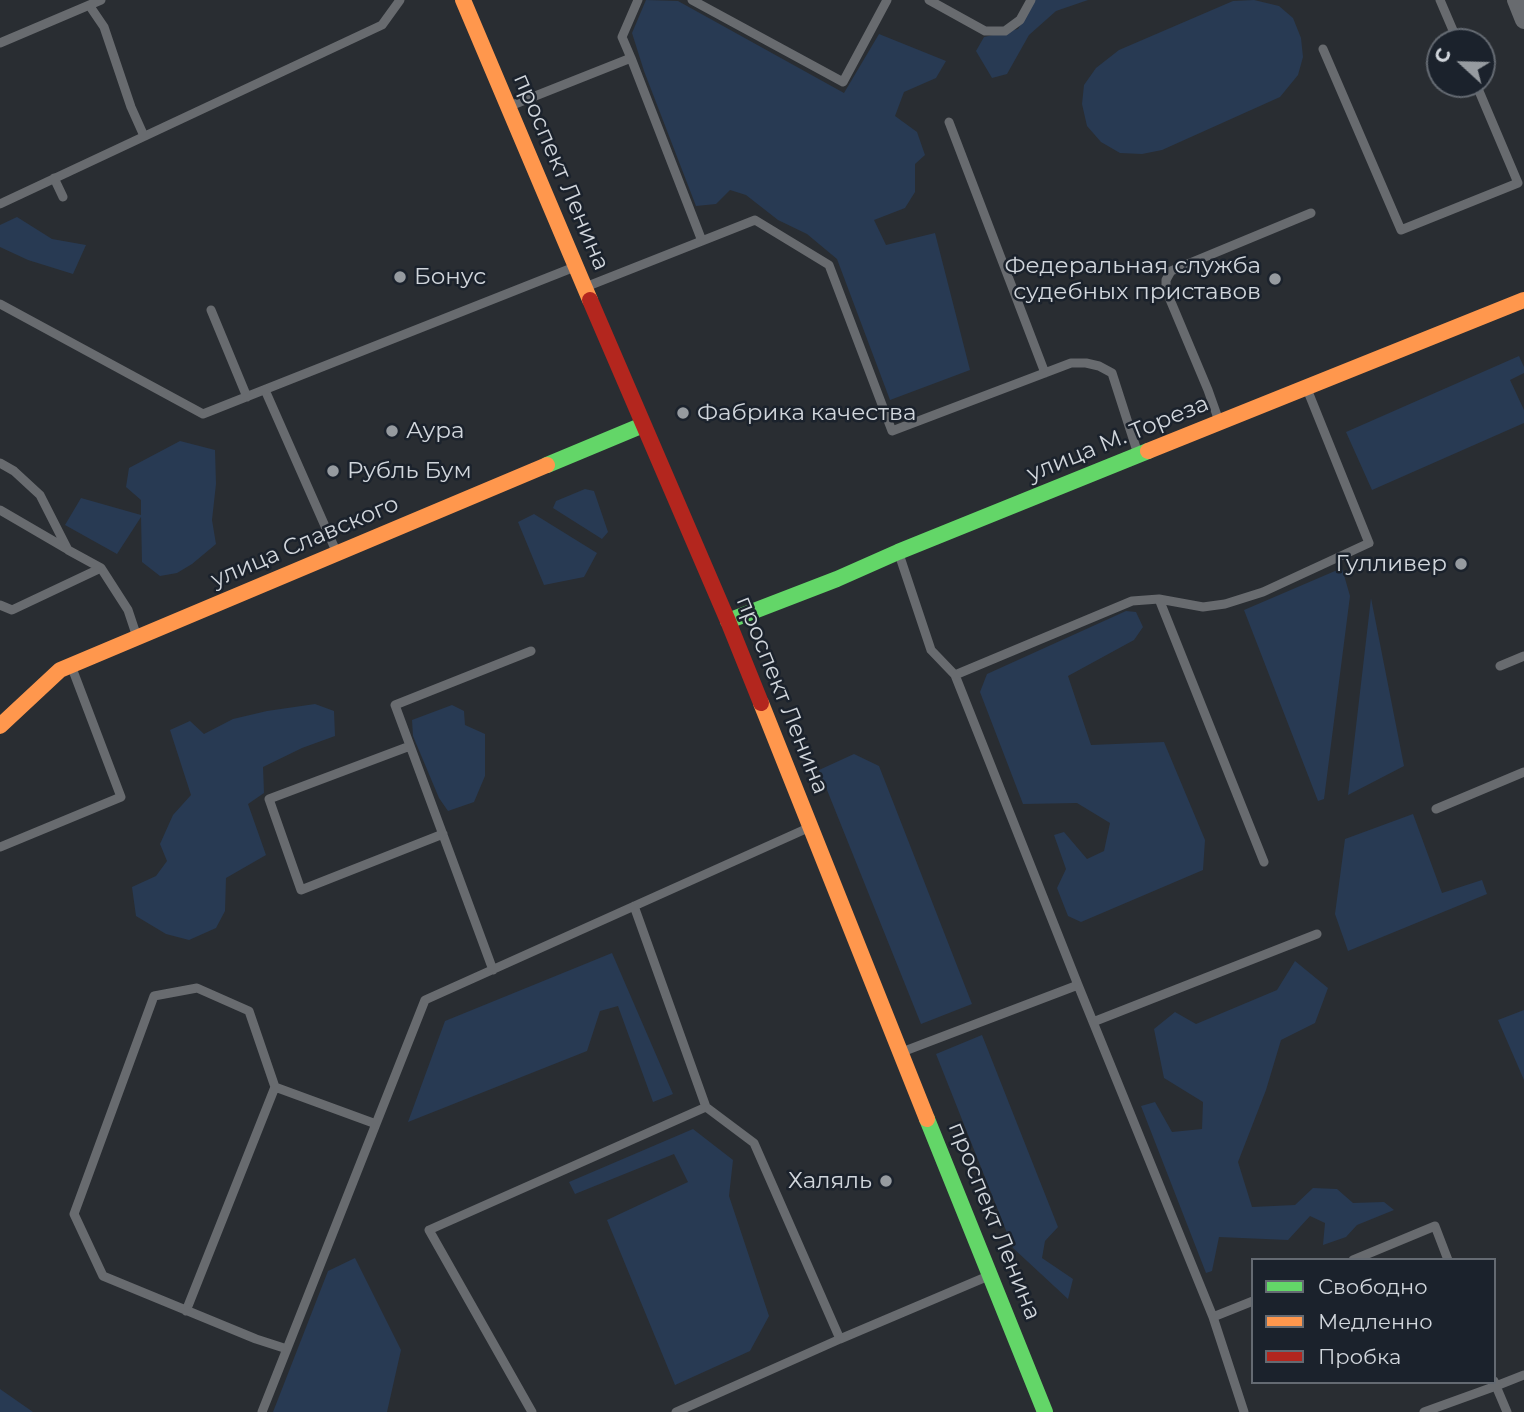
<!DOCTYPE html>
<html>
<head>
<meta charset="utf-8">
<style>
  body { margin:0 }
  #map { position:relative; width:1524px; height:1412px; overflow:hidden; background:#292d32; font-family:Montserrat,sans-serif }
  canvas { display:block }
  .legend { position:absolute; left:1251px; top:1258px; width:245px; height:126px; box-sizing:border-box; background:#1b222c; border:2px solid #646a72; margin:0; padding:9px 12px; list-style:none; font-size:21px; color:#d1d6dc }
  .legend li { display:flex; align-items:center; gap:14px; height:35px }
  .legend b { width:35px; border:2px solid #646a72 }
  .north { position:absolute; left:1426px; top:28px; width:70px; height:70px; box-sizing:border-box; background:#1b222c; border:2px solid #646a72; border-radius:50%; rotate:292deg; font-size:19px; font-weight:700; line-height:28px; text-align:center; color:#d1d6dc }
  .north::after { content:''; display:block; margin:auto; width:24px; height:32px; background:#969ba0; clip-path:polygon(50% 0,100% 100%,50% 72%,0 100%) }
</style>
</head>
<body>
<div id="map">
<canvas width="1524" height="1412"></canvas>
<ul class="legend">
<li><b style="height:9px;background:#63d668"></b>Свободно</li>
<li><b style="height:9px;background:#ff974d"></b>Медленно</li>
<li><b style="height:9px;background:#b3261e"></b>Пробка</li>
</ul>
<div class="north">С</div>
</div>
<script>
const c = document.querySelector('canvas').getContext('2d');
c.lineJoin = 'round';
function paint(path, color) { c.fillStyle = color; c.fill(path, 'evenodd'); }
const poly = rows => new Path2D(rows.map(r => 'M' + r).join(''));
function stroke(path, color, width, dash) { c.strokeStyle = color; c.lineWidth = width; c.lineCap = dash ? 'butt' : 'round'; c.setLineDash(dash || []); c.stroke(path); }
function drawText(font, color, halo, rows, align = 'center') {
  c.font = font + ' Montserrat,sans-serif'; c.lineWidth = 5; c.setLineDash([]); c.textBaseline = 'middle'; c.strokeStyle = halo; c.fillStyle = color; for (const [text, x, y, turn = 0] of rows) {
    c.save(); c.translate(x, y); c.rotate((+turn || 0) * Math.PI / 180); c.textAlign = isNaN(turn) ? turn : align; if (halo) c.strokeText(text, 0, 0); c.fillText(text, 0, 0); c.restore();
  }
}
const green = poly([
  [646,0,678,1,844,93,879,34,946,61,936,78,904,92,895,116,917,132,925,155,915,164,915,192,905,208,874,220,886,245,935,233,970,370,890,400,837,259,807,234,778,220,746,195,730,190,716,204,696,206,644,71,632,33],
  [1035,0,1088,0,1056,11,1029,35,1007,74,992,78,976,51,984,37,1018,29],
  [1254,0,1279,6,1293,18,1301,38,1303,57,1298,75,1280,97,1162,150,1142,154,1120,153,1101,142,1087,126,1082,104,1084,85,1096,68,1119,50,1233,1],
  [17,217,52,239,86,245,73,274,28,260,0,247,0,225],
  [1519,356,1524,367,1524,373,1510,380,1524,410,1524,423,1372,490,1346,432],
  [180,441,215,450,216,484,212,520,216,544,192,564,177,573,160,576,142,562,141,517,117,554,65,525,81,498,141,515,141,500,126,487,129,468],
  [585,489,594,491,608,532,602,539,553,508,556,501],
  [534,514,597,553,584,577,544,585,518,522],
  [1342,568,1350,596,1324,799,1318,801,1244,610],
  [1371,598,1404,766,1348,795],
  [1126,611,1136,612,1143,627,1134,640,1068,676,1091,745,1164,742,1205,840,1203,870,1081,922,1068,916,1057,888,1066,869,1054,835,1064,832,1087,859,1104,851,1110,823,1077,803,1023,804,980,692,987,674],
  [315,704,334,711,335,736,302,748,263,767,264,793,248,804,266,855,226,878,225,911,216,928,189,940,166,934,136,916,132,887,156,876,167,861,160,844,173,815,191,795,170,730,190,721,204,734,233,719,267,711],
  [452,705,464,711,465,725,485,734,485,776,474,802,448,811,439,798,413,736,412,720],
  [854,754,879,766,972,1004,921,1024,819,770],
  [1413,814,1442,893,1482,880,1487,894,1348,951,1335,914,1345,839],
  [612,953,673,1094,653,1102,618,1006,600,1011,587,1051,408,1122,445,1021],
  [1295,961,1328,988,1315,1023,1281,1040,1266,1090,1238,1162,1252,1207,1295,1205,1313,1188,1337,1189,1353,1203,1384,1202,1394,1210,1357,1225,1346,1237,1323,1245,1325,1223,1310,1216,1288,1240,1219,1237,1212,1271,1206,1273,1141,1106,1155,1102,1172,1132,1202,1129,1203,1102,1164,1078,1154,1029,1175,1012,1196,1024,1277,990],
  [1524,1010,1524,1080,1498,1020],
  [982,1035,1058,1227,1045,1241,1042,1258,1073,1279,1068,1299,1013,1248,936,1054],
  [693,1129,733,1160,729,1196,769,1316,750,1351,675,1385,607,1220,688,1182,674,1154,575,1194,569,1182],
  [355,1258,401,1350,387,1412,273,1412,328,1271],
  [0,1389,33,1412,0,1412]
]);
const lane = poly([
  [692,0,843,82,887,0],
  [929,0,985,31,1005,31,1020,20,1031,0],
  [1440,0,1458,42],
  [89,5,104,27,131,107,144,136],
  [0,43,101,0],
  [1323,49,1401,230,1518,183,1476,84],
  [631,58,702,241],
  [510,106,631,58,622,37,638,0],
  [949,122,1045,373],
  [54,178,63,197],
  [0,204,382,25,400,0],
  [588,286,755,220,829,265,892,431,1071,363,1086,363,1099,366,1112,373,1138,454],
  [0,304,203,414,572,268],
  [211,310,247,397],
  [265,390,336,551],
  [1219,421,1208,390,1166,290,1166,280,1171,271,1311,213],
  [0,463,14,471,40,495,68,550,101,568,128,610,136,634],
  [0,510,67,549],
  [899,554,931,650,955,675],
  [1159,599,1264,862],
  [0,605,12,610,101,568],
  [1500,666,1524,656],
  [410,746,269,799,301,890,443,834],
  [1436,809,1524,772],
  [0,847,121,797,72,668],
  [634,906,706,1107,754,1143,840,1339,676,1412],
  [493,970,395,705,531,651],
  [1078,985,1213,1317],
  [1093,1022,1317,934],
  [902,1052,1078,985,955,675,1132,601,1159,599,1203,607,1225,604,1263,592,1369,543,1307,389],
  [1353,1260,1435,1226,1448,1260],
  [186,1311,275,1087],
  [840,1339,986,1277],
  [287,1349,256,1339,103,1276,74,1214,154,996,197,988,249,1011,275,1087,376,1124],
  [262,1412,425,1000,808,828],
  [532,1412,429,1230,706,1107],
  [1244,1412,1213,1317,1253,1301],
  [1424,1412,1496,1386,1494,1381],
  [1507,1412,1496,1386,1524,1375]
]);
const street = poly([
  [1516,0,1524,20]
]);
const fast = poly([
  [547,465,643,425],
  [728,621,837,579,898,552,1148,451],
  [927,1119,1045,1412]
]);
const slow = poly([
  [463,0,590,300],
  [1148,451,1524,300],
  [761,703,927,1119],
  [0,726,60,670,547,465]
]);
const jam = poly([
  [590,300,728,621,761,703]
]);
const markers = [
  [400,277,7,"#969ba0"],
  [1275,279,7,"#969ba0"],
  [683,413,7,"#969ba0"],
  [392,431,7,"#969ba0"],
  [333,471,7,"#969ba0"],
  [1461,564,7,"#969ba0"],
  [886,1181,7,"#969ba0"]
];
const streetNames = [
  ["проспект Ленина",561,172,67],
  ["улица М. Тореза",1118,439,-22],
  ["улица Славского",305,542,-23],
  ["проспект Ленина",782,695,68],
  ["проспект Ленина",994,1221,68]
];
const poiNames = [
  ["Федеральная служба",1261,266,"right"],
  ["судебных приставов",1261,292,"right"],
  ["Бонус",414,277],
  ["Фабрика качества",697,413],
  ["Аура",406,431],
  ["Рубль Бум",347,471],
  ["Гулливер",1447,564,"right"],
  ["Халяль",872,1181,"right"]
];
paint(green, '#283a53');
stroke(lane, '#686b6f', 9);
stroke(street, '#686b6f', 18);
stroke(fast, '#63d668', 16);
stroke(slow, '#ff974d', 16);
stroke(jam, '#b3261e', 16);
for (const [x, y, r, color] of markers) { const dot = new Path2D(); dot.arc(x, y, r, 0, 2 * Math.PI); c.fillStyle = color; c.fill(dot); stroke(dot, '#1b222c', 2.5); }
drawText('23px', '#d1d6dc', '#1b222c', streetNames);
drawText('23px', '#d1d6dc', '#1b222c', poiNames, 'left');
</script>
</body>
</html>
